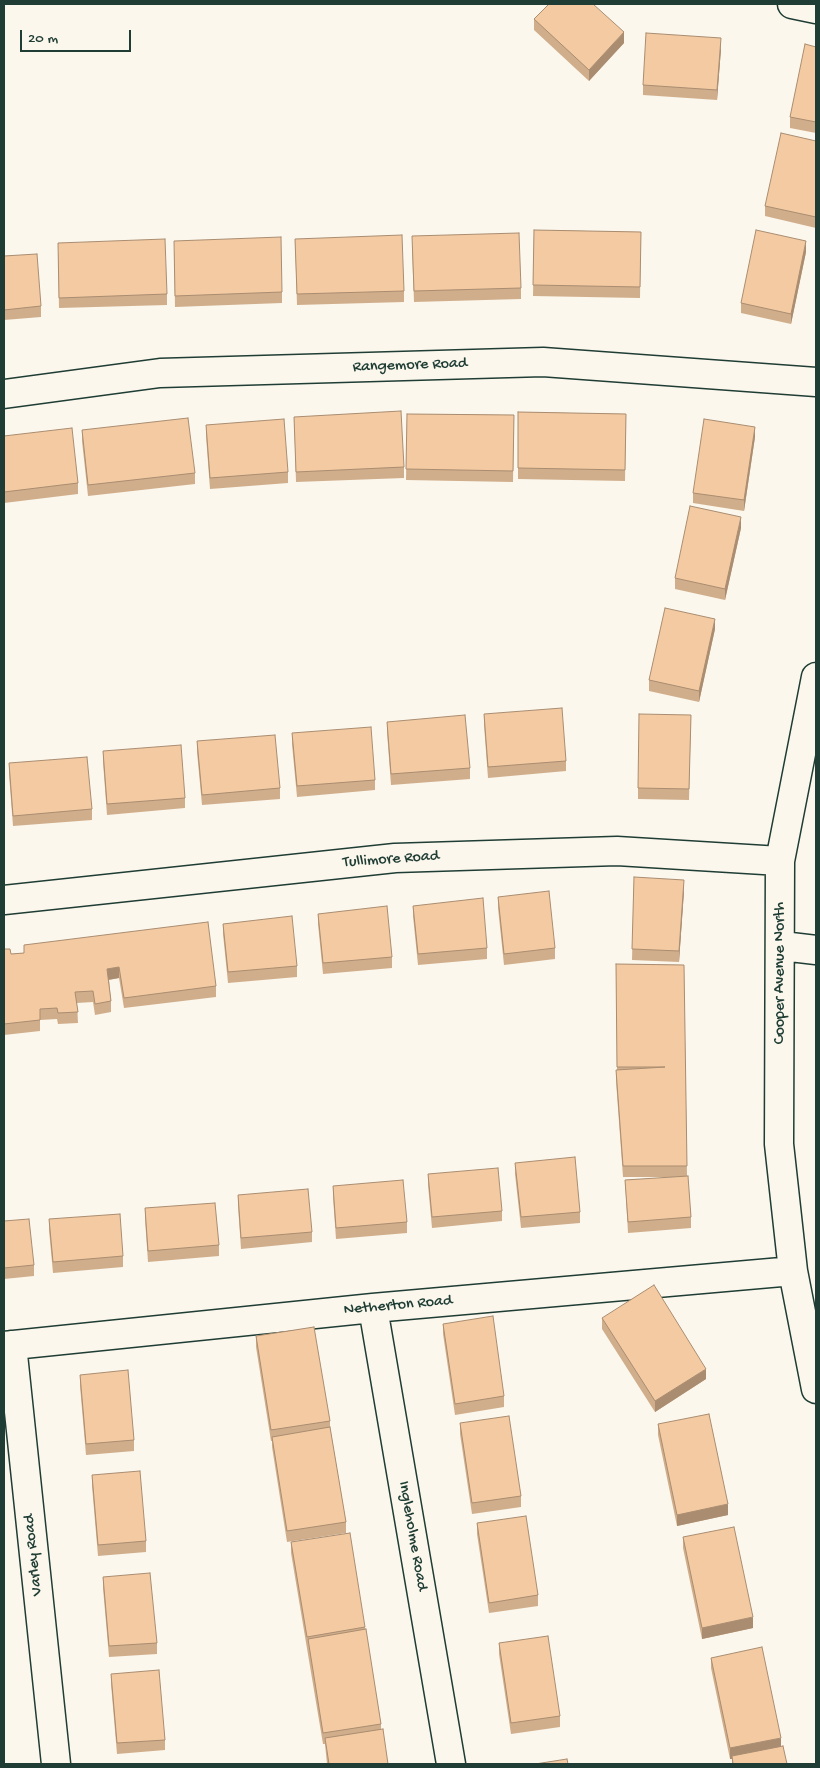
<!DOCTYPE html>
<html>
<head>
<meta charset="utf-8">
<style>
  body { margin:0 }
  #map { position:relative; width:820px; height:1768px; overflow:hidden; background:#fbf7ec; font-family:"Gochi Hand",sans-serif }
  canvas { display:block }
  .frame { position:absolute; inset:0; border:5px solid #1f3d34; pointer-events:none }
  .scale { position:absolute; left:20px; top:30px; width:111px; height:22px; box-sizing:border-box; border:2px solid #1f3d34; border-top:0; padding-left:6px; font-size:15px; line-height:18px; white-space:nowrap; color:#1f3d34; -webkit-text-stroke:4px #fbf7ec; paint-order:stroke }
</style>
</head>
<body>
<div id="map">
<canvas width="820" height="1768"></canvas>
<div class="frame"></div>
<div class="scale">20 m</div>
</div>
<script>
const c = document.querySelector('canvas').getContext('2d');
c.lineJoin = 'round';
const poly = rows => new Path2D(rows.map(r => 'M' + r).join(''));
function stroke(path, color, width, dash) { c.strokeStyle = color; c.lineWidth = width; c.lineCap = dash ? 'butt' : 'round'; c.setLineDash(dash || []); c.stroke(path); }
function paint(path, color) { c.fillStyle = color; c.fill(path, 'evenodd'); }
function drawText(font, color, halo, rows, align = 'center') {
  c.font = font + ' "Gochi Hand",sans-serif'; c.lineWidth = 4; c.setLineDash([]); c.textBaseline = 'middle'; c.strokeStyle = halo; c.fillStyle = color; for (const [text, x, y, turn = 0] of rows) {
    c.save(); c.translate(x, y); c.rotate((+turn || 0) * Math.PI / 180); c.textAlign = isNaN(turn) ? turn : align; if (halo) c.strokeText(text, 0, 0); c.fillText(text, 0, 0); c.restore();
  }
}
const minor = poly([
  [792,4,816,9],
  [4,394,160,373,543,362,816,382],
  [816,677,780,861,779,1144,793,1271,816,1389],
  [4,900,395,858,617,851,780,861],
  [782,946,816,950],
  [373,1308,451,1764],
  [12,1345,56,1764],
  [4,1346,373,1308,793,1271]
]);
const wall = poly([
  [534,19,624,43,589,81,534,30],
  [816,47,816,133,790,128,790,117],
  [721,49,717,100,643,95,643,85],
  [816,141,816,228,765,216,765,206],
  [534,230,641,232,640,298,533,296],
  [295,239,404,291,404,302,297,305],
  [412,247,521,288,521,299,414,302],
  [174,252,282,292,282,303,175,307],
  [806,252,791,324,741,313,741,303],
  [58,253,167,294,167,305,59,308],
  [4,256,41,306,41,317,4,320],
  [518,412,626,414,625,481,518,479],
  [407,414,514,415,513,482,406,480],
  [294,417,404,467,404,478,296,482],
  [206,425,288,472,288,483,210,489,206,436],
  [82,430,195,473,195,484,88,496,82,441],
  [4,436,78,483,78,494,4,503],
  [755,437,744,511,693,503,693,493],
  [741,528,725,600,675,589,675,578],
  [715,629,699,702,649,691,649,680],
  [484,714,566,761,566,771,488,778,484,725],
  [691,715,689,800,638,799,638,788],
  [387,722,470,768,470,779,391,785,387,732],
  [292,733,375,780,375,790,297,797,292,744],
  [197,741,280,788,280,799,202,805,197,752],
  [103,751,185,798,185,808,107,815,103,762],
  [9,763,92,809,92,820,13,826,9,774],
  [634,877,684,891,679,962,632,960],
  [498,897,555,948,555,959,504,965,498,908],
  [413,906,487,948,487,959,418,965,413,916],
  [318,914,392,957,392,968,323,974,318,924],
  [223,924,297,966,297,977,228,983,223,934],
  [24,945,216,986,216,997,124,1008,119,978,109,980,111,1001,111,1012,95,1015,93,1002,77,1003,78,1023,58,1024,57,1019,40,1020,40,1031,4,1035,4,949,11,954,24,953],
  [616,964,684,965,687,1176,691,1217,691,1228,628,1233,625,1180,675,1177,623,1177,616,1081,616,1070,617,1070],
  [515,1163,580,1212,580,1223,521,1228,515,1174],
  [428,1174,502,1211,502,1221,432,1228,428,1185],
  [333,1186,407,1222,407,1233,336,1239,333,1197],
  [238,1195,312,1232,312,1242,241,1249,238,1206],
  [145,1208,219,1245,219,1256,148,1262,145,1219],
  [49,1219,123,1256,123,1267,53,1273,49,1230],
  [4,1221,34,1265,34,1276,4,1279],
  [602,1318,706,1379,655,1412,602,1329],
  [443,1324,504,1396,504,1407,455,1415,443,1334],
  [256,1336,330,1421,330,1427,346,1522,346,1533,287,1542,272,1447,272,1441,271,1441,256,1347],
  [80,1375,134,1440,134,1451,86,1455,80,1386],
  [460,1423,521,1496,521,1507,472,1514,460,1434],
  [658,1424,728,1515,677,1526,658,1435],
  [92,1475,146,1541,146,1552,98,1556,92,1486],
  [477,1523,538,1595,538,1606,489,1613,477,1534],
  [683,1537,753,1628,702,1639,683,1548],
  [291,1542,365,1627,381,1724,381,1729,388,1764,327,1764,325,1744,323,1744,291,1553],
  [103,1577,157,1643,157,1654,109,1657,103,1588],
  [499,1643,560,1716,560,1727,511,1734,499,1654],
  [711,1658,781,1746,787,1764,732,1764,732,1759,730,1759,711,1668],
  [111,1674,165,1740,165,1750,117,1754,111,1684]
]);
const shadedWall = poly([
  [624,32,624,43,589,81,589,70],
  [721,38,721,49,717,100,717,90],
  [806,241,806,252,791,324,791,314],
  [755,427,755,437,744,511,744,500],
  [741,517,741,528,725,600,725,589],
  [715,619,715,629,699,702,699,691],
  [684,880,684,891,679,962,679,951],
  [119,967,119,978,107,980,107,969],
  [706,1369,706,1379,655,1412,655,1401],
  [728,1504,728,1515,677,1526,677,1515],
  [753,1617,753,1628,702,1639,702,1628],
  [781,1738,781,1749,732,1756,732,1759,730,1759,730,1748]
]);
const building = poly([
  [549,4,593,4,624,32,589,70,534,19,549,4],
  [646,33,721,38,717,90,643,85,646,33],
  [805,44,816,47,816,122,790,117,805,44],
  [781,133,816,141,816,217,765,206,781,133],
  [534,230,641,232,640,287,533,285,534,230],
  [756,230,806,241,791,314,741,303,756,230],
  [519,233,521,288,414,291,412,236,519,233],
  [402,235,404,291,297,294,295,239,402,235],
  [281,237,282,292,175,296,174,241,281,237],
  [165,239,167,294,59,298,58,243,165,239],
  [37,254,41,306,4,310,4,256,37,254],
  [401,411,404,467,296,472,294,417,401,411],
  [518,412,626,414,625,470,518,468,518,412],
  [407,414,514,415,513,471,406,469,407,414],
  [188,418,195,473,88,485,82,430,188,418],
  [284,419,288,472,210,478,206,425,284,419],
  [704,419,755,427,744,500,693,493,704,419],
  [72,428,78,483,4,492,4,436,72,428],
  [690,506,741,517,725,589,675,578,690,506],
  [665,608,715,619,699,691,649,680,665,608],
  [562,708,566,761,488,767,484,714,562,708],
  [639,714,691,715,689,789,638,788,639,714],
  [465,715,470,768,391,774,387,722,465,715],
  [371,727,375,780,297,786,292,733,371,727],
  [275,735,280,788,202,795,197,741,275,735],
  [181,745,185,798,107,804,103,751,181,745],
  [87,757,92,809,13,816,9,763,87,757],
  [634,877,684,880,679,951,632,949,634,877],
  [549,891,555,948,504,954,498,897,549,891],
  [483,898,487,948,418,954,413,906,483,898],
  [387,906,392,957,323,963,318,914,387,906],
  [292,916,297,966,228,972,223,924,292,916],
  [208,922,216,986,124,998,119,967,107,969,111,1001,95,1004,93,991,75,992,78,1012,58,1013,57,1008,40,1009,40,1020,4,1024,4,949,10,949,11,954,24,953,24,945,208,922],
  [616,964,684,965,687,1166,623,1166,616,1070,665,1067,617,1067,616,964],
  [575,1157,580,1212,521,1217,515,1163,575,1157],
  [498,1168,502,1211,432,1217,428,1174,498,1168],
  [688,1176,691,1217,628,1222,625,1180,688,1176],
  [403,1180,407,1222,336,1228,333,1186,403,1180],
  [308,1189,312,1232,241,1238,238,1195,308,1189],
  [215,1203,219,1245,148,1251,145,1208,215,1203],
  [120,1214,123,1256,53,1262,49,1219,120,1214],
  [29,1219,34,1265,4,1268,4,1221,29,1219],
  [654,1285,706,1369,655,1401,602,1318,654,1285],
  [493,1316,504,1396,455,1404,443,1324,493,1316],
  [314,1327,330,1421,271,1430,256,1336,314,1327],
  [128,1370,134,1440,86,1444,80,1375,128,1370],
  [709,1414,728,1504,677,1515,658,1424,709,1414],
  [509,1416,521,1496,472,1503,460,1423,509,1416],
  [330,1427,346,1522,287,1531,272,1437,330,1427],
  [140,1471,146,1541,98,1545,92,1475,140,1471],
  [526,1516,538,1595,489,1603,477,1523,526,1516],
  [734,1527,753,1617,702,1628,683,1537,734,1527],
  [350,1533,365,1627,307,1637,291,1542,350,1533],
  [150,1573,157,1643,109,1646,103,1577,150,1573],
  [366,1629,381,1724,323,1733,308,1639,366,1629],
  [548,1636,560,1716,511,1723,499,1643,548,1636],
  [762,1647,781,1738,730,1748,711,1658,762,1647],
  [159,1670,165,1740,117,1743,111,1674,159,1670],
  [383,1729,388,1764,329,1764,325,1738,383,1729],
  [783,1746,787,1764,733,1764,732,1756,783,1746],
  [567,1759,568,1764,535,1764,567,1759]
]);
const streetNames = [
  ["Rangemore Road",410,366,-2],
  ["Tullimore Road",391,860,-4],
  ["Cooper Avenue North",781,973,-90],
  ["Netherton Road",398,1306,-5],
  ["Ingleholme Road",412,1536,80],
  ["Varley Road",34,1555,-96]
];
stroke(minor, '#1f3d34', 31);
stroke(minor, '#fbf7ec', 28);
paint(wall, '#d1ae8b');
paint(shadedWall, '#aa8d71');
paint(building, '#f3caa2');
stroke(building, '#aa8d71', 1);
drawText('16px', '#1f3d34', '#fbf7ec', streetNames);
</script>
</body>
</html>
